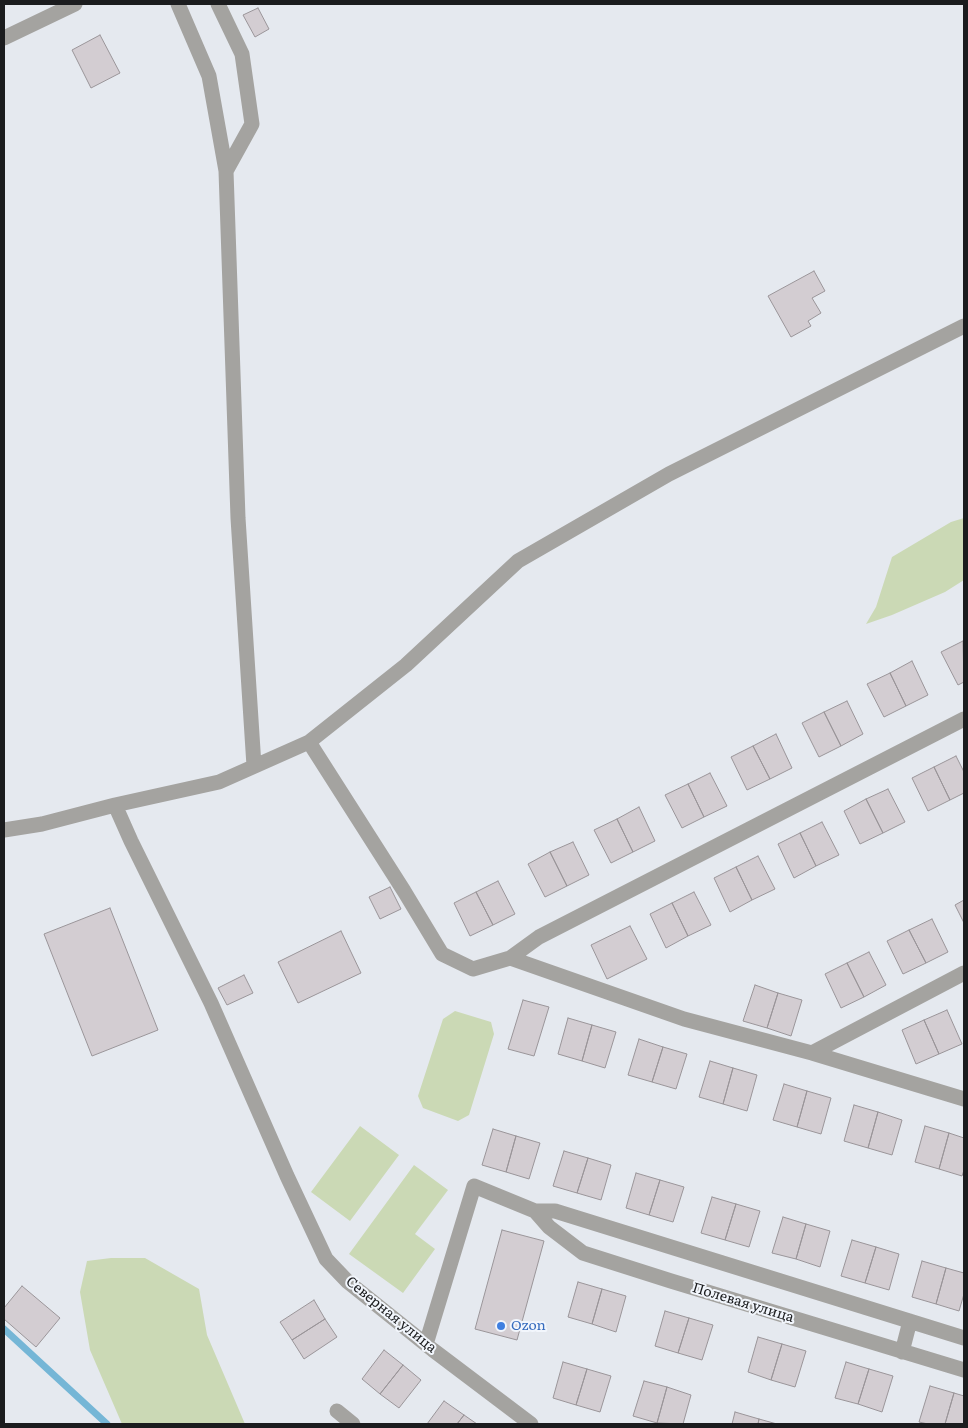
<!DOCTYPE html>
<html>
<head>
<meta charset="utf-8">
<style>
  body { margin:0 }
  #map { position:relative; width:968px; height:1428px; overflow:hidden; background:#e5e9ef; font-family:Literata,serif }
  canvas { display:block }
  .frame { position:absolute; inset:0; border:5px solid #1b1c1e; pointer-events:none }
</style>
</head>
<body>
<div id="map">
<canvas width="968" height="1428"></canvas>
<div class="frame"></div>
</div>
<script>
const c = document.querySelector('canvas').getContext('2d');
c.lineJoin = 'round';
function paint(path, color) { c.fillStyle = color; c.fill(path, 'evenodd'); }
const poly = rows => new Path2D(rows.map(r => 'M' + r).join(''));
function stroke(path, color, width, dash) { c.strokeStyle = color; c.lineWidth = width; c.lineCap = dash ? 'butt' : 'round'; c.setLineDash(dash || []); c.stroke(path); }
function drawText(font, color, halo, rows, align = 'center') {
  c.font = font + ' Literata,serif'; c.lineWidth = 4; c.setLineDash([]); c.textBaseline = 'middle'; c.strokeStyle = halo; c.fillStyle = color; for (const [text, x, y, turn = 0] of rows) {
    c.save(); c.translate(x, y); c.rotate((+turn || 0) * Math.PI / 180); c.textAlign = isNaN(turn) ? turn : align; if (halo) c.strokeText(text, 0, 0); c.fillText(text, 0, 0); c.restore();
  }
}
const green = poly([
  [964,518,964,580,945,592,892,615,866,624,876,607,892,557,951,522],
  [455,1011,491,1022,494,1034,469,1115,458,1121,423,1108,418,1096,443,1019],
  [360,1126,399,1155,350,1221,311,1192],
  [414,1165,448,1190,415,1234,435,1249,403,1293,349,1254],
  [111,1258,145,1258,199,1289,207,1335,245,1424,122,1424,90,1350,80,1292,87,1261]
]);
const stream = poly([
  [4,1329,107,1424]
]);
const building = poly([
  [258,8,269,29,255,37,243,15,258,8],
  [100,35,120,73,91,88,72,50,100,35],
  [814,271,825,291,812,298,821,313,808,321,811,326,791,337,768,296,814,271],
  [963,641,964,682,958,685,941,652,963,641],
  [912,661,928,695,906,706,890,673,912,661],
  [890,673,906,706,884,717,867,684,890,673],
  [847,701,863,734,841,746,824,712,847,701],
  [824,712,841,746,819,757,802,723,824,712],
  [776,734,792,768,770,779,753,746,776,734],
  [753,746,770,779,747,790,731,757,753,746],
  [956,756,964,772,964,793,950,800,934,767,956,756],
  [934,767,950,800,928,811,912,778,934,767],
  [710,773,727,806,704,817,688,784,710,773],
  [688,784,704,817,682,828,665,795,688,784],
  [888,789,905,822,883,833,866,799,888,789],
  [866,799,883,833,860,844,844,811,866,799],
  [639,807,655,841,633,852,617,819,639,807],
  [617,819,633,852,611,863,594,830,617,819],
  [822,822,839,855,816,866,800,833,822,822],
  [800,833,816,866,794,878,778,844,800,833],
  [573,842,589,875,567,886,550,852,573,842],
  [550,852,567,886,545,897,528,864,550,852],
  [758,856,775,889,752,900,736,867,758,856],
  [736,867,752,900,730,912,714,878,736,867],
  [498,881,515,914,493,925,476,892,498,881],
  [390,887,401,909,380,919,369,897,390,887],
  [476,892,493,925,470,936,454,903,476,892],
  [694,892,711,925,688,936,672,903,694,892],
  [964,900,964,923,955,905,964,900],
  [672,903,688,936,666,948,650,914,672,903],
  [110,908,158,1030,92,1056,44,934,110,908],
  [932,919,948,952,926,963,909,930,932,919],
  [630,926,647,959,607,979,591,945,630,926],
  [909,930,926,963,903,974,887,941,909,930],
  [341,931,361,973,298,1003,278,962,341,931],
  [869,952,886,985,864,997,847,963,869,952],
  [847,963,864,997,841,1008,825,974,847,963],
  [244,975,253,993,227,1005,218,988,244,975],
  [755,985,778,993,767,1028,743,1021,755,985],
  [778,993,802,1000,791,1036,767,1028,778,993],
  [523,1000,549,1007,534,1056,508,1049,523,1000],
  [947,1010,962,1044,939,1054,924,1020,947,1010],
  [568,1018,592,1025,582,1061,558,1054,568,1018],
  [924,1020,939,1054,916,1064,902,1030,924,1020],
  [592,1025,616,1032,605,1068,582,1061,592,1025],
  [639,1039,663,1047,652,1082,628,1075,639,1039],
  [663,1047,687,1054,676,1089,652,1082,663,1047],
  [710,1061,733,1068,723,1104,699,1097,710,1061],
  [733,1068,757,1075,747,1111,723,1104,733,1068],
  [784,1084,807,1091,797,1127,773,1120,784,1084],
  [807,1091,831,1098,821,1134,797,1127,807,1091],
  [854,1105,878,1112,868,1148,844,1141,854,1105],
  [878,1112,902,1120,892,1155,868,1148,878,1112],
  [925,1126,949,1133,939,1169,915,1162,925,1126],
  [493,1129,516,1136,506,1172,482,1165,493,1129],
  [949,1133,964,1138,964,1170,962,1176,939,1169,949,1133],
  [516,1136,540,1143,529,1179,506,1172,516,1136],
  [564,1151,588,1158,577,1193,553,1186,564,1151],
  [588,1158,611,1165,601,1200,577,1193,588,1158],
  [636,1173,660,1180,649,1215,626,1208,636,1173],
  [660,1180,684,1187,673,1222,649,1215,660,1180],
  [712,1197,736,1204,725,1240,701,1233,712,1197],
  [736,1204,760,1211,749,1247,725,1240,736,1204],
  [783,1217,806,1224,796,1259,772,1253,783,1217],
  [806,1224,830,1231,820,1267,796,1259,806,1224],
  [502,1230,544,1241,517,1340,475,1329,502,1230],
  [852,1240,876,1247,865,1283,841,1276,852,1240],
  [876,1247,899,1254,889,1290,865,1283,876,1247],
  [922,1261,946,1268,936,1304,912,1297,922,1261],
  [946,1268,964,1273,964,1294,959,1311,936,1304,946,1268],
  [578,1282,602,1289,592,1324,568,1317,578,1282],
  [22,1286,60,1318,36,1347,4,1319,4,1308,22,1286],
  [602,1289,626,1296,616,1332,592,1324,602,1289],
  [314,1300,325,1319,292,1340,280,1322,314,1300],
  [665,1311,689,1318,678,1353,655,1346,665,1311],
  [689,1318,713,1325,702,1360,678,1353,689,1318],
  [325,1319,337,1337,304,1359,292,1340,325,1319],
  [758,1337,782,1344,771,1380,748,1372,758,1337],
  [782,1344,806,1351,795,1387,771,1380,782,1344],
  [384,1350,403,1365,380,1394,362,1379,384,1350],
  [563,1362,587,1369,576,1405,553,1398,563,1362],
  [846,1362,869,1369,858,1404,835,1398,846,1362],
  [403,1365,421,1380,399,1408,380,1394,403,1365],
  [587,1369,611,1376,600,1412,576,1405,587,1369],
  [869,1369,893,1376,882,1412,858,1404,869,1369],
  [644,1381,667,1387,657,1423,633,1416,644,1381],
  [930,1386,954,1393,945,1424,928,1424,919,1422,930,1386],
  [667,1387,691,1395,683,1424,657,1423,667,1387],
  [954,1393,964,1396,964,1424,945,1424,954,1393],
  [444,1401,464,1415,457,1424,427,1424,444,1401],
  [735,1412,759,1419,758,1424,732,1424,735,1412],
  [464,1415,477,1424,457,1424,464,1415],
  [759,1419,777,1424,758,1424,759,1419]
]);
const minor = poly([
  [178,4,209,76,226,171,238,518,254,766],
  [218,4,242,54,252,124,226,171],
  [4,38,75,4],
  [309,742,404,891,442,954,473,969,510,958,684,1019,812,1053,964,1099],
  [115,805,131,841,211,1003,287,1176,326,1259,348,1282,433,1350,531,1424],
  [4,830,42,824,115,805,219,782,309,742,406,665,518,561,669,474,964,326],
  [510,958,539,937,964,719],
  [812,1053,964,973],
  [535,1211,549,1227,583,1253,671,1281,964,1370],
  [426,1344,474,1186,535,1211,555,1211,964,1338],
  [902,1352,910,1321],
  [337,1411,353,1424]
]);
const markers = [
  [501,1326,5,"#3f7fe0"]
];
const streetNames = [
  ["Полевая улица",743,1303,17],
  ["Северная улица",391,1315,39]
];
const shopNames = [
  ["Ozon",511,1326]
];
paint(green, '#cbd9b5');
stroke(stream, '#75b6d6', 7);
paint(building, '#d3cdd2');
stroke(building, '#9a9599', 1);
stroke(minor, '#a4a3a0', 15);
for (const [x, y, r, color] of markers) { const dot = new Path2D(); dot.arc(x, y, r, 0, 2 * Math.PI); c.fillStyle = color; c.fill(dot); stroke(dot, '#f2f6fc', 2); }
drawText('14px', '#1b1c1e', '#f2f6fc', streetNames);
drawText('14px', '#366cbe', '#f2f6fc', shopNames, 'left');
</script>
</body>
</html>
